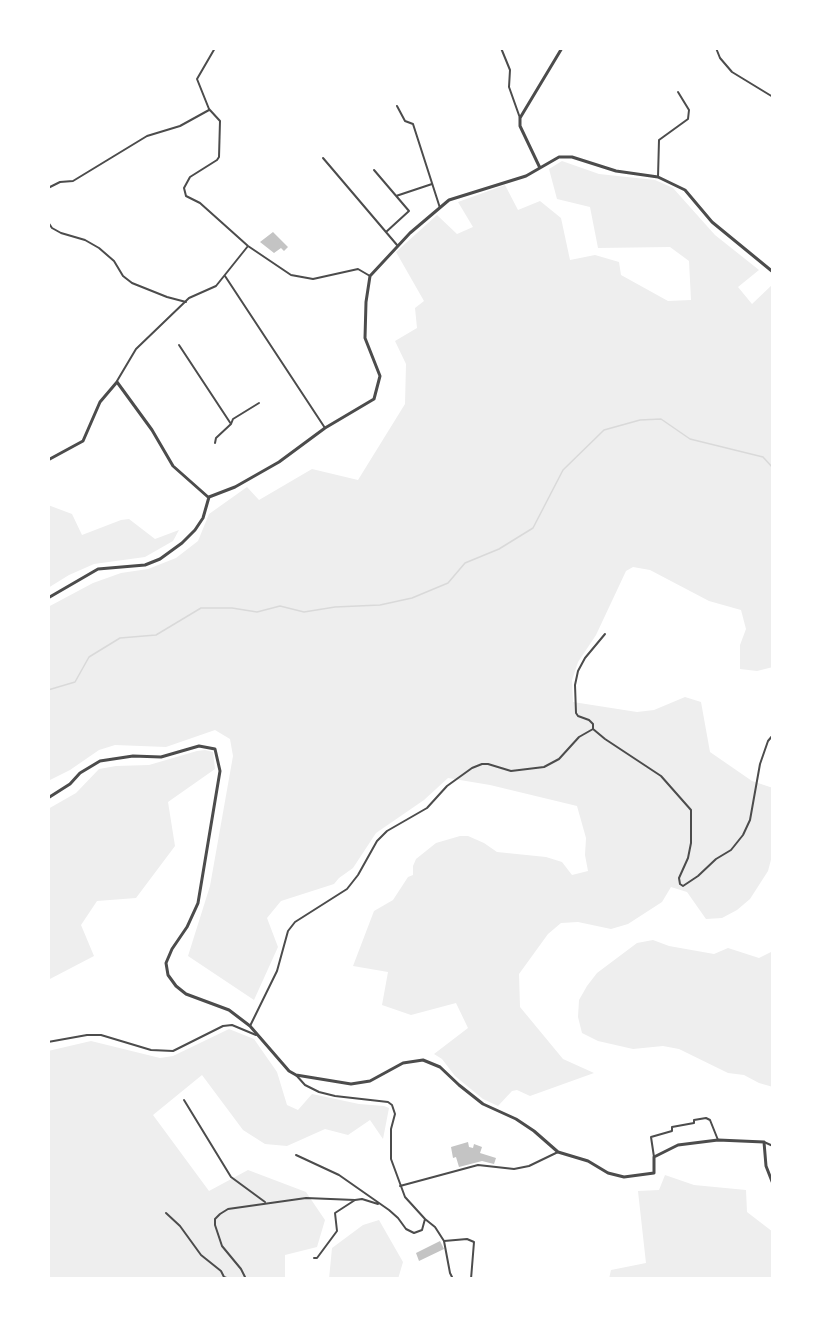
<!DOCTYPE html>
<html>
<head>
<meta charset="utf-8">
<style>
  body { margin:0 }
  #map { position:relative; width:821px; height:1327px; overflow:hidden; background:#fff; font-family:"Sofia Sans Condensed",sans-serif }
  canvas { display:block }
  .frame { position:absolute; inset:0; border:50px solid #fff; pointer-events:none }
</style>
</head>
<body>
<div id="map">
<canvas width="821" height="1327"></canvas>
<div class="frame"></div>
</div>
<script>
const c = document.querySelector('canvas').getContext('2d');
c.lineJoin = 'round';
function paint(path, color) { c.fillStyle = color; c.fill(path, 'evenodd'); }
const poly = rows => new Path2D(rows.map(r => 'M' + r).join(''));
function stroke(path, color, width, dash) { c.strokeStyle = color; c.lineWidth = width; c.lineCap = dash ? 'butt' : 'round'; c.setLineDash(dash || []); c.stroke(path); }
const green = poly([
  [562,161,599,174,655,180,673,188,715,235,759,270,738,287,752,304,773,284,773,667,757,671,740,669,740,645,746,629,741,610,709,601,650,570,633,567,626,571,596,635,578,662,572,680,573,702,637,712,654,710,685,697,701,702,710,752,752,781,773,788,773,852,768,871,750,899,737,910,722,918,706,919,687,892,671,887,662,902,628,924,611,929,578,922,561,923,548,934,519,974,520,1007,563,1059,594,1073,530,1096,517,1090,512,1091,498,1106,483,1099,455,1076,442,1059,434,1054,468,1028,456,1003,411,1015,382,1005,388,972,353,966,374,911,393,900,408,877,413,875,413,866,416,859,436,843,460,836,468,836,484,843,497,852,546,857,562,862,572,875,588,871,585,855,586,838,577,806,490,785,448,778,424,800,376,833,353,868,339,878,334,884,281,901,267,918,278,947,254,1000,188,956,210,886,233,756,230,739,215,730,166,747,115,745,99,750,70,770,48,781,48,607,93,583,121,573,148,569,176,558,198,541,209,514,247,487,259,500,312,469,358,480,405,404,406,364,395,341,417,328,415,308,424,301,396,252,437,215,457,234,473,227,458,202,505,185,518,210,540,201,561,218,570,260,595,255,619,262,621,275,668,301,691,300,689,261,670,247,598,248,590,207,557,199,549,169],
  [48,505,72,514,82,535,121,520,129,519,155,539,179,530,173,541,145,557,94,564,69,575,48,588],
  [205,750,213,752,215,769,168,802,175,846,136,898,97,901,81,925,94,956,48,980,48,809,76,793,99,769,116,766,149,765,197,751],
  [653,940,669,946,714,954,728,948,759,958,773,951,773,1087,759,1083,744,1075,728,1073,679,1049,663,1046,633,1049,598,1041,582,1033,578,1017,579,1000,587,986,597,973,637,943],
  [229,1029,254,1039,277,1072,287,1105,298,1110,312,1094,359,1104,384,1106,389,1108,383,1139,370,1120,348,1135,325,1129,287,1146,265,1144,243,1130,202,1075,153,1115,209,1191,248,1170,306,1192,325,1220,317,1247,285,1255,285,1277,302,1279,48,1279,48,1051,91,1041,160,1058,173,1056],
  [665,1175,694,1185,746,1190,747,1212,773,1232,773,1279,609,1279,611,1270,646,1263,638,1191,659,1190],
  [379,1220,403,1262,398,1279,329,1279,332,1248,363,1225]
]);
const stream = poly([
  [48,690,75,682,89,657,120,638,156,635,201,608,232,608,257,612,280,606,304,612,335,607,380,605,412,598,448,583,465,563,499,549,533,528,563,470,604,430,640,420,661,419,690,439,763,457,773,468]
]);
const building = poly([
  [273,232,288,247,284,251,281,248,274,253,260,242],
  [468,1142,469,1147,473,1148,474,1144,482,1147,480,1153,496,1158,494,1164,482,1161,459,1167,456,1157,453,1158,451,1147],
  [440,1241,444,1249,419,1261,416,1253]
]);
const pedestrian = poly([
  [179,345,231,424],
  [215,443,216,438,231,424,233,419,259,403],
  [654,1157,651,1137,672,1131,672,1127,694,1123,694,1120,706,1118,710,1120,718,1140],
  [444,1241,467,1239,474,1242,471,1279]
]);
const minor = poly([
  [215,48,197,79,209,109,220,121,219,157,217,160,190,177,184,188,186,196,200,203,248,246,291,275,313,279,358,269,370,276],
  [501,48,510,70,509,87,520,118],
  [716,48,720,58,732,72,773,97],
  [397,106,405,121,413,124,440,208],
  [323,158,397,245],
  [374,170,409,211,386,232],
  [658,177,659,140,688,119,689,110,678,92],
  [48,188,60,182,73,181,147,136,180,126,209,110],
  [396,196,432,184],
  [48,222,52,228,61,233,85,240,99,248,114,261,123,276,132,283,167,297,186,302],
  [225,276,325,428],
  [117,381,136,349,189,298,216,286,248,246],
  [605,634,585,658,578,671,575,685,576,713,578,716,589,720,593,724,593,729,605,739,661,776,691,810,691,843,688,858,679,878,680,884,683,886,698,876,716,859,731,850,743,835,750,820,760,764,768,741,773,735],
  [250,1026,277,971,288,931,295,922,347,889,358,875,377,841,387,831,427,808,447,786,472,768,482,764,488,764,511,771,544,767,559,759,579,737,593,729],
  [48,1042,87,1035,101,1035,151,1050,173,1051,223,1026,232,1025,256,1035],
  [296,1075,305,1085,319,1092,335,1096,388,1102,392,1105,395,1114,391,1129,391,1159,405,1197,425,1219,422,1230,414,1233,406,1229,398,1218,389,1210,339,1175,296,1155],
  [184,1100,231,1177,265,1202],
  [764,1142,773,1146],
  [400,1186,478,1165,514,1169,529,1166,558,1152],
  [166,1213,180,1226,201,1255,221,1271,224,1277,229,1279],
  [425,1219,435,1227,444,1241,450,1273,453,1279],
  [314,1258,317,1258,337,1231,335,1213,355,1200,362,1199,378,1204],
  [246,1279,241,1269,222,1246,215,1225,215,1219,220,1214,228,1209,306,1198,355,1200]
]);
const tertiary = poly([
  [540,168,520,126,520,118,562,48],
  [48,460,83,441,100,402,117,382,152,430,173,466,208,497],
  [209,497,235,487,279,462,325,428,374,399,380,376,365,338,366,302,370,276,410,233,449,200,526,176,559,157,572,157,616,171,658,177,685,190,712,222,773,272],
  [48,598,98,569,145,565,160,559,182,543,195,530,203,518,209,497],
  [48,798,70,784,80,773,100,761,133,756,161,757,199,746,215,749,220,771,198,903,187,927,172,949,166,963,168,975,176,986,186,994,229,1010,250,1026,289,1071,296,1075,351,1084,370,1081,403,1063,423,1060,440,1067,459,1085,483,1104,516,1119,534,1131,558,1152,588,1161,608,1173,624,1177,654,1173,654,1157,678,1145,718,1140,764,1142,766,1166,773,1184]
]);
paint(green, '#eee');
stroke(stream, '#d9d9d9', 1.5);
paint(building, '#c4c4c4');
stroke(pedestrian, '#4c4c4c', 2);
stroke(minor, '#4c4c4c', 2);
stroke(tertiary, '#4c4c4c', 3);
</script>
</body>
</html>
